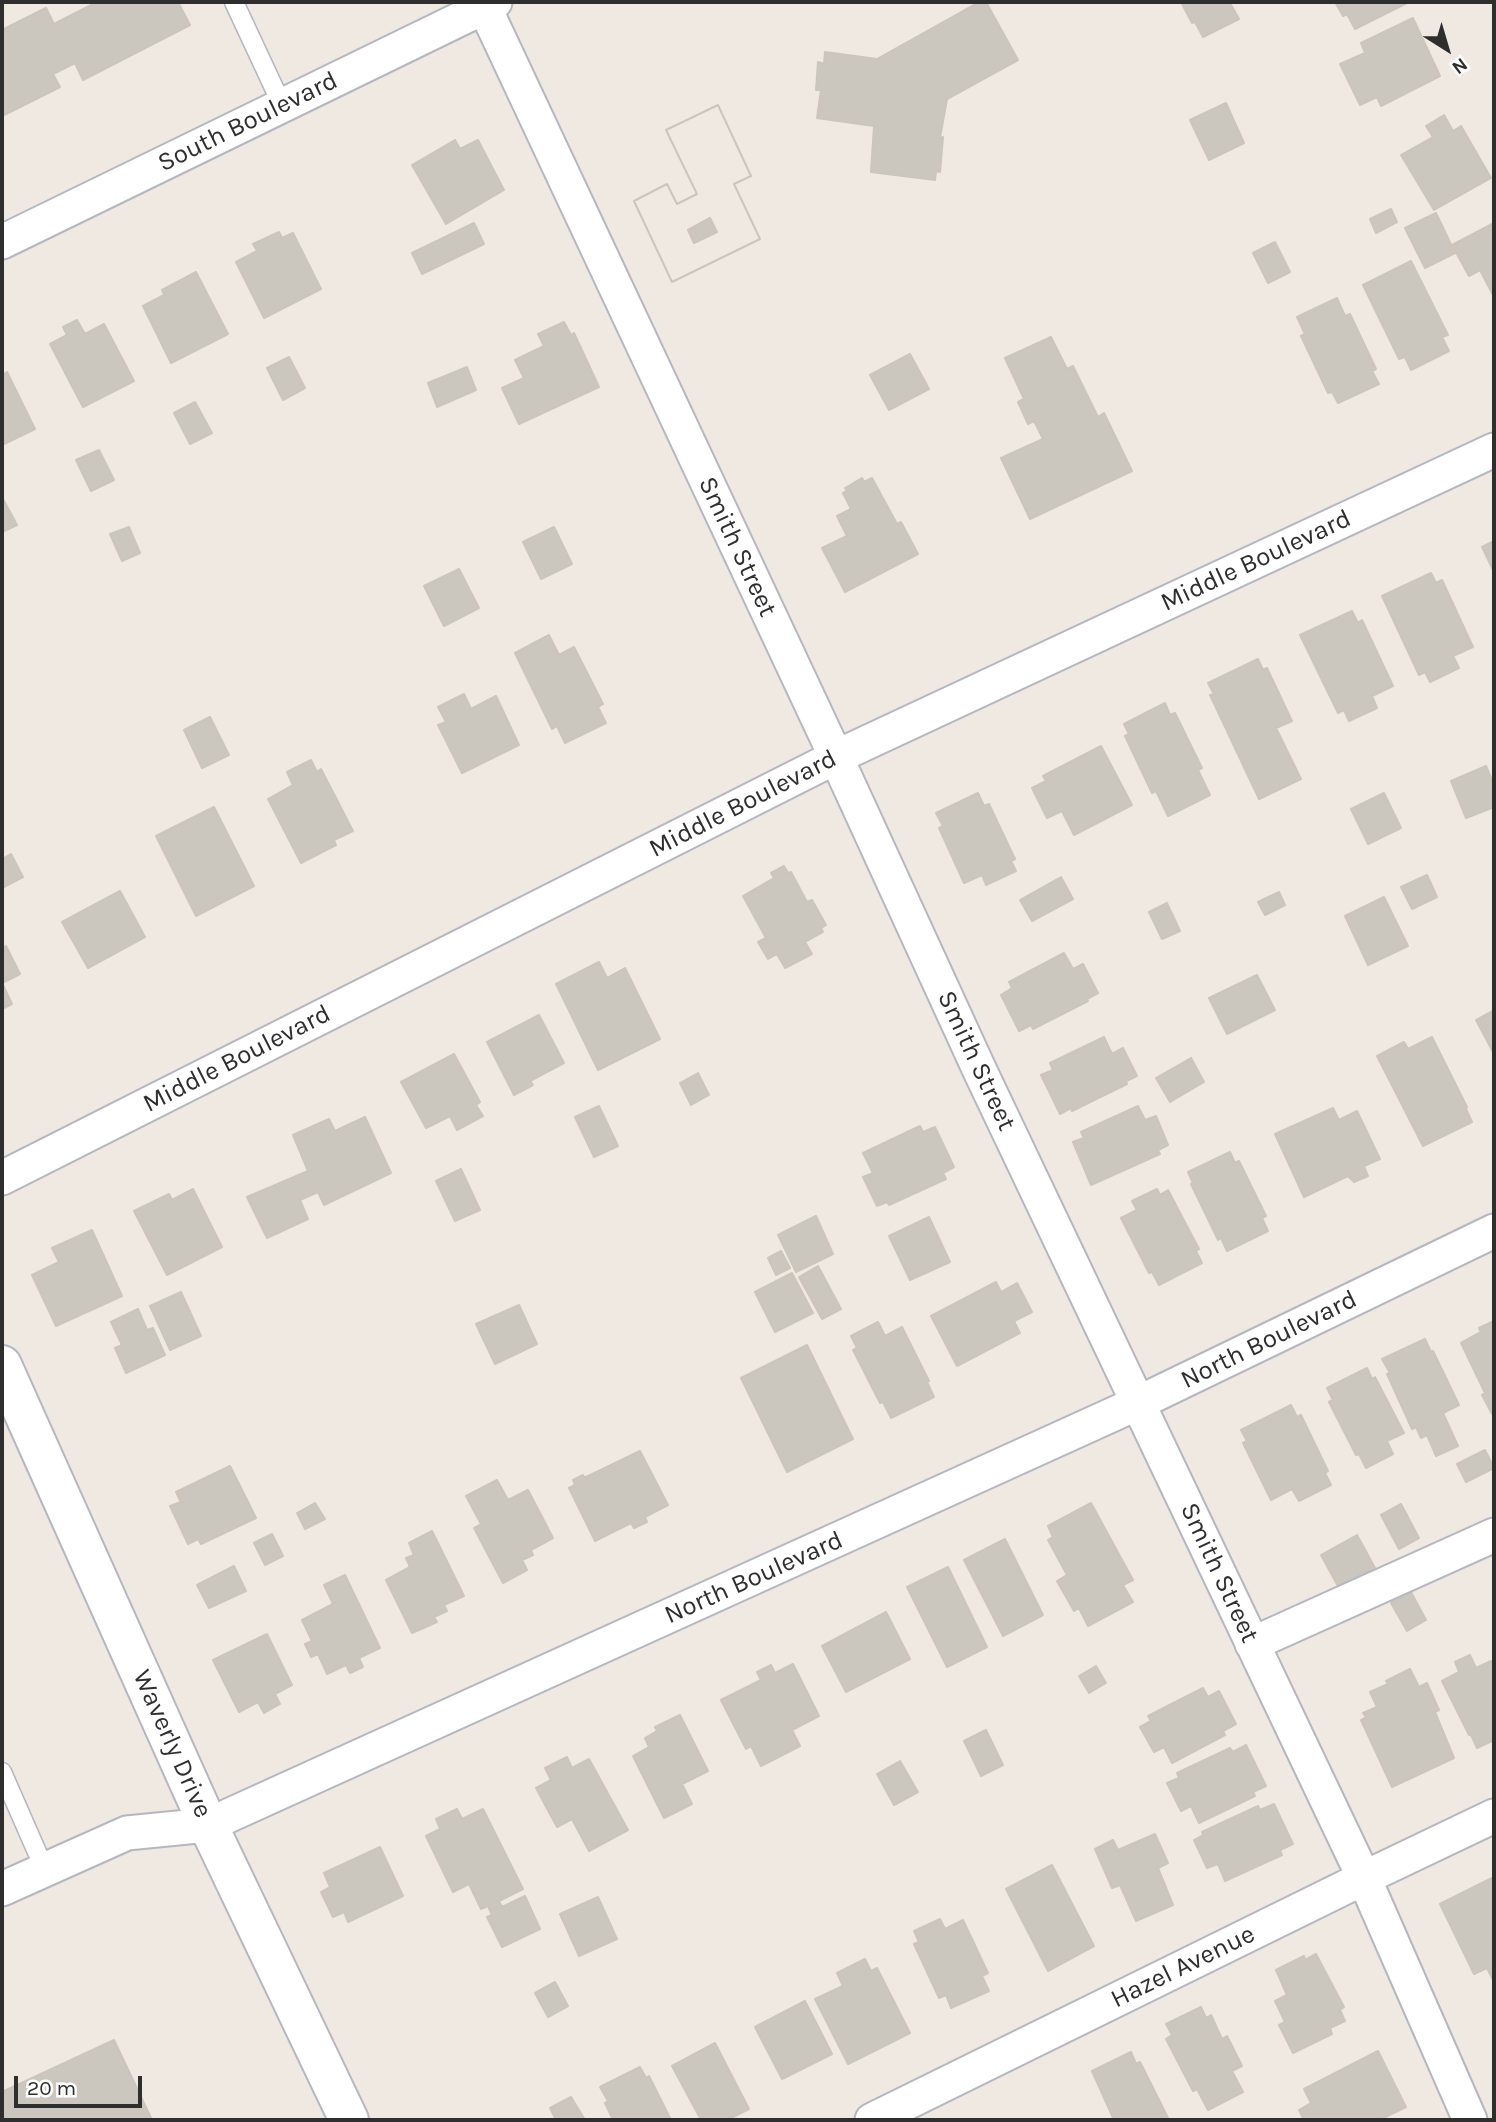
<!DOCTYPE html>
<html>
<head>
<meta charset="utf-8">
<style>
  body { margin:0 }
  #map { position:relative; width:1496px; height:2122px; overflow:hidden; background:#efe9e1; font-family:Karla,sans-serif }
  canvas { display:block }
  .frame { position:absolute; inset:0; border:4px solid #2e2e2e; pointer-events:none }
  .north { position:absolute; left:1412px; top:14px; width:70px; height:70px; -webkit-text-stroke:5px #fff; paint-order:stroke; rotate:143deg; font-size:19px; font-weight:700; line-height:28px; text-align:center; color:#2e2e2e }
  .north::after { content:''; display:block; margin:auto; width:24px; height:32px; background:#2e2e2e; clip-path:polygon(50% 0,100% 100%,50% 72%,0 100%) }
  .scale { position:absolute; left:14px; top:2076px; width:128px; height:32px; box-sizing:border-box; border:4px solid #2e2e2e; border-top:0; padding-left:9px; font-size:21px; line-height:24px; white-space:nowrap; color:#2e2e2e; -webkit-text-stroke:5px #fff; paint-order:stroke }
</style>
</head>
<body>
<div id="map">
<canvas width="1496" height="2122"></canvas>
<div class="frame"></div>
<div class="north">N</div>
<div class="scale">20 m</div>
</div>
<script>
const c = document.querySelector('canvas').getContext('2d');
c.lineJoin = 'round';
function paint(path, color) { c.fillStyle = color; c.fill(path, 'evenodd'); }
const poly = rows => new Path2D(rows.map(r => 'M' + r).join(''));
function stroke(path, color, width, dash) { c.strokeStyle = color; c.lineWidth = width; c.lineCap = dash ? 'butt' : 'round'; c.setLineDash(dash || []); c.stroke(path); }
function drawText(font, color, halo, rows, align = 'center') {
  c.font = font + ' Karla,sans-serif'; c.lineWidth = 6; c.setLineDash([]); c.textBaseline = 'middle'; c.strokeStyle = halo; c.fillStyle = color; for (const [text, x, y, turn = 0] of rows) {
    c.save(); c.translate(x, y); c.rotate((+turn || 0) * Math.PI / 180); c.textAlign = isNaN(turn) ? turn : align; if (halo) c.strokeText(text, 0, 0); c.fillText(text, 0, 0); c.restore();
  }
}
const building = poly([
  [97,2,178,2,190,25,83,80,75,63,53,74,60,87,2,116,2,30,46,8,54,24,97,2],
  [979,2,986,2,1018,60,947,99,940,138,943,137,940,172,936,171,935,180,871,172,874,126,817,118,821,90,816,90,818,62,824,64,825,52,877,59,979,2],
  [1181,2,1232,2,1230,3,1239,19,1203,37,1195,22,1192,23,1181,2],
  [1335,2,1409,2,1355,29,1347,14,1343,16,1335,2],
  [1413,18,1440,76,1381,106,1377,97,1360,105,1340,64,1365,53,1361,43,1413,18],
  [1226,103,1244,143,1209,160,1190,120,1226,103],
  [718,105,751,176,734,184,760,239,672,282,634,201,667,184,677,204,697,194,666,130,718,105],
  [710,218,717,232,694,243,688,230,710,218],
  [718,105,751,176,734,184,760,239,672,282,634,201,667,184,677,204,697,194,666,130,718,105],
  [1444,115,1453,131,1461,126,1491,178,1434,210,1401,155,1433,137,1426,126,1444,115],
  [455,140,460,149,478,140,504,190,446,224,412,165,455,140],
  [1391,209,1397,222,1376,233,1370,219,1391,209],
  [1436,213,1455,253,1425,268,1405,228,1436,213],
  [474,223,484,244,422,274,412,253,474,223],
  [1494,223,1494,297,1480,270,1469,276,1452,245,1494,223],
  [279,232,282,238,293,233,321,289,264,318,236,262,257,251,253,244,279,232],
  [1275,242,1290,272,1268,283,1253,253,1275,242],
  [1411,261,1448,335,1442,337,1449,351,1411,370,1405,357,1399,359,1363,285,1411,261],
  [196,272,228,334,171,363,143,306,164,295,162,290,196,272],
  [1337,298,1345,316,1350,314,1376,369,1372,371,1379,384,1338,403,1332,392,1328,393,1301,336,1305,334,1297,317,1337,298],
  [77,320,85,334,104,324,134,381,83,407,50,344,67,335,63,327,77,320],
  [564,322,571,335,574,333,599,387,519,424,502,388,524,378,515,360,544,346,538,334,564,322],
  [1051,337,1067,369,1073,366,1098,417,1104,413,1132,471,1030,519,1001,458,1043,439,1034,421,1028,424,1018,402,1024,399,1005,358,1051,337],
  [910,354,929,389,889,410,870,375,910,354],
  [289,357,305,388,283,400,267,368,289,357],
  [467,367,476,390,437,407,428,383,467,367],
  [7,372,35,429,2,445,2,375,7,372],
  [195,402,212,433,190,444,174,413,195,402],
  [99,450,114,480,91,491,76,460,99,450],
  [862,478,864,482,872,478,897,524,901,522,918,554,845,592,822,548,847,536,837,516,851,509,843,493,847,491,845,488,862,478],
  [2,497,17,525,2,532,2,497],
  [129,527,140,553,122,561,110,534,129,527],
  [554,527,572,564,541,579,523,542,554,527],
  [1494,541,1494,572,1482,547,1494,541],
  [459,569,479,608,444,626,424,586,459,569],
  [1431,573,1436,583,1442,580,1473,647,1453,656,1459,668,1430,682,1425,672,1419,675,1382,596,1431,573],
  [1352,611,1358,623,1362,620,1393,686,1372,696,1377,708,1349,721,1344,710,1338,713,1300,635,1352,611],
  [549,635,559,655,574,647,603,704,598,707,606,723,565,743,557,726,552,729,515,653,549,635],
  [1258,659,1263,670,1267,668,1292,721,1276,728,1301,779,1259,799,1210,695,1214,694,1208,683,1258,659],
  [464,694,471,709,496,696,519,745,462,773,438,725,446,722,438,707,464,694],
  [1165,703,1170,715,1175,713,1202,768,1198,770,1210,795,1168,816,1156,791,1152,793,1125,736,1129,734,1124,724,1165,703],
  [210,717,229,755,202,768,184,730,210,717],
  [1101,746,1132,805,1074,835,1062,811,1047,818,1032,788,1046,781,1043,776,1101,746],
  [311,760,317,772,321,769,353,831,334,840,336,845,301,863,268,799,293,785,287,772,311,760],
  [1486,766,1494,785,1494,807,1466,818,1451,781,1486,766],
  [978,793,984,806,989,804,1015,859,1011,861,1016,871,986,885,982,875,964,883,939,828,943,826,936,813,978,793],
  [1384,793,1401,828,1368,844,1351,809,1384,793],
  [214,807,254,886,196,916,156,836,214,807],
  [11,854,23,877,2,888,2,859,11,854],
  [784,866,788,873,791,872,807,902,812,900,826,925,821,928,823,932,805,942,812,954,785,968,777,954,768,959,758,942,766,938,743,896,774,878,771,873,784,866],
  [1427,875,1437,897,1412,909,1401,887,1427,875],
  [1061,877,1073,899,1032,921,1020,900,1061,877],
  [120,891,145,937,88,968,62,922,120,891],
  [1279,892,1285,905,1265,915,1258,902,1279,892],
  [1384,897,1408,946,1368,965,1345,916,1384,897],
  [1167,903,1180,931,1162,939,1149,912,1167,903],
  [6,946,20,974,2,983,2,949,6,946],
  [1064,953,1073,969,1083,964,1098,993,1087,999,1088,1001,1033,1029,1031,1025,1019,1031,1001,995,1012,988,1009,982,1064,953],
  [599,962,607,978,625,968,660,1039,598,1070,556,984,599,962],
  [1257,975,1275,1010,1227,1034,1209,998,1257,975],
  [2,983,12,1004,2,1009,2,983],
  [1494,1010,1494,1054,1476,1020,1494,1010],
  [539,1015,564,1063,530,1081,533,1085,514,1095,487,1042,539,1015],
  [1104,1037,1112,1054,1123,1048,1137,1076,1126,1081,1127,1084,1072,1111,1071,1108,1060,1114,1041,1075,1053,1070,1050,1063,1104,1037],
  [1432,1037,1467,1107,1466,1109,1472,1122,1423,1146,1377,1056,1404,1042,1408,1049,1432,1037],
  [454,1054,480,1102,476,1105,483,1116,457,1130,450,1116,426,1128,401,1082,454,1054],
  [1191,1058,1204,1082,1170,1102,1156,1078,1191,1058],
  [698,1073,709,1095,691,1105,680,1083,698,1073],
  [599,1106,618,1146,594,1157,575,1117,599,1106],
  [1138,1106,1145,1120,1156,1116,1168,1145,1158,1150,1160,1154,1091,1185,1073,1142,1084,1138,1081,1132,1138,1106],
  [1333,1108,1339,1120,1357,1111,1380,1159,1364,1166,1368,1176,1354,1182,1348,1176,1304,1197,1275,1134,1333,1108],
  [365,1117,391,1173,324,1205,318,1192,300,1200,308,1219,267,1238,247,1197,308,1171,293,1135,329,1119,335,1131,365,1117],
  [920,1126,923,1132,935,1127,954,1167,943,1173,946,1179,889,1205,887,1202,877,1206,863,1177,873,1173,863,1153,920,1126],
  [1230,1152,1235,1163,1239,1161,1266,1216,1262,1218,1268,1231,1227,1251,1221,1238,1218,1240,1191,1184,1193,1183,1188,1172,1230,1152],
  [461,1169,480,1210,455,1221,436,1181,461,1169],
  [193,1189,222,1247,167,1275,134,1211,169,1194,172,1200,193,1189],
  [1157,1189,1160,1195,1168,1190,1199,1249,1196,1251,1202,1263,1159,1285,1152,1272,1149,1273,1121,1218,1137,1210,1132,1201,1157,1189],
  [816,1216,833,1254,796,1272,778,1235,816,1216],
  [929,1217,950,1262,910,1280,889,1236,929,1217],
  [92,1230,122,1296,56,1326,32,1275,59,1262,52,1248,92,1230],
  [781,1251,790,1268,776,1275,768,1258,781,1251],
  [818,1266,841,1309,822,1319,799,1277,818,1266],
  [792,1273,813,1313,775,1332,755,1292,792,1273],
  [996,1282,1001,1292,1017,1283,1032,1312,1014,1321,1020,1333,957,1366,931,1316,996,1282],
  [181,1292,201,1336,170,1350,150,1306,181,1292],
  [519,1305,537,1344,495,1364,476,1324,519,1305],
  [138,1309,147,1330,153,1328,165,1355,126,1373,115,1348,122,1345,111,1322,138,1309],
  [1494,1321,1494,1413,1492,1414,1482,1395,1485,1393,1461,1343,1481,1332,1479,1328,1494,1321],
  [878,1322,885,1336,902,1327,929,1381,927,1382,934,1397,891,1418,883,1402,880,1403,853,1350,857,1348,851,1336,878,1322],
  [1425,1339,1431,1352,1433,1351,1459,1405,1443,1413,1458,1446,1436,1456,1427,1435,1421,1438,1416,1427,1412,1429,1387,1374,1390,1373,1382,1359,1425,1339],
  [807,1345,853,1439,787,1472,741,1378,807,1345],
  [1367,1368,1372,1379,1375,1377,1404,1433,1387,1441,1393,1454,1366,1468,1359,1454,1356,1455,1329,1402,1333,1400,1327,1388,1367,1368],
  [1291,1405,1297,1417,1301,1415,1328,1471,1325,1473,1331,1485,1299,1501,1292,1489,1271,1500,1243,1443,1247,1441,1241,1430,1291,1405],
  [1485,1450,1494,1468,1466,1482,1457,1464,1485,1450],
  [640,1451,668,1505,645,1517,647,1522,634,1528,631,1523,595,1541,569,1488,575,1485,573,1480,583,1475,584,1478,640,1451],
  [230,1466,256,1518,201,1544,198,1539,188,1544,170,1506,181,1502,176,1492,230,1466],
  [497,1480,508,1500,528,1490,553,1538,531,1550,533,1555,522,1560,527,1570,503,1583,474,1528,481,1524,466,1496,497,1480],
  [315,1503,325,1519,305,1529,297,1513,315,1503],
  [1091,1503,1133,1580,1123,1585,1133,1602,1088,1626,1079,1608,1074,1611,1057,1581,1067,1575,1048,1540,1053,1537,1048,1526,1091,1503],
  [1401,1504,1419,1538,1399,1549,1381,1515,1401,1504],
  [432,1531,464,1596,444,1605,447,1611,434,1617,437,1622,412,1633,386,1580,410,1567,406,1558,414,1555,409,1543,432,1531],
  [272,1534,283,1556,265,1565,254,1543,272,1534],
  [1357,1535,1375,1568,1339,1588,1321,1555,1357,1535],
  [1005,1539,1043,1615,1003,1636,964,1560,1005,1539],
  [234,1566,246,1591,209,1608,197,1585,234,1566],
  [948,1567,987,1647,947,1667,907,1587,948,1567],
  [345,1575,380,1648,359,1658,363,1667,350,1673,346,1665,327,1674,318,1654,311,1657,305,1644,312,1641,302,1620,333,1604,324,1585,345,1575],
  [1411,1592,1426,1620,1407,1631,1391,1603,1411,1592],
  [886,1612,910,1659,846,1692,822,1646,886,1612],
  [267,1634,292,1685,275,1694,280,1704,264,1713,258,1702,239,1712,213,1660,267,1634],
  [1470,1655,1476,1668,1491,1661,1494,1668,1494,1740,1477,1748,1471,1735,1469,1735,1442,1681,1459,1672,1455,1662,1470,1655],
  [793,1664,819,1716,792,1730,800,1746,761,1766,751,1746,746,1749,721,1700,761,1680,757,1672,771,1665,775,1673,793,1664],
  [1096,1666,1106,1683,1089,1693,1079,1676,1096,1666],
  [1410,1669,1419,1687,1427,1683,1439,1710,1435,1712,1454,1758,1392,1787,1361,1720,1366,1717,1363,1713,1377,1707,1370,1692,1388,1684,1386,1681,1410,1669],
  [1203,1688,1208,1697,1219,1691,1236,1724,1223,1731,1225,1735,1172,1763,1164,1747,1154,1752,1140,1727,1151,1721,1148,1716,1203,1688],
  [680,1715,708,1771,682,1784,692,1804,664,1818,633,1756,649,1747,645,1738,657,1731,655,1727,680,1715],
  [986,1730,1003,1765,981,1776,964,1741,986,1730],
  [1246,1745,1266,1786,1253,1792,1255,1796,1199,1823,1191,1806,1181,1811,1167,1783,1179,1778,1177,1773,1230,1748,1233,1752,1246,1745],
  [567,1757,572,1768,589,1759,628,1830,589,1851,572,1819,557,1827,536,1788,551,1780,545,1768,567,1757],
  [900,1761,918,1792,894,1805,877,1774,900,1761],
  [1274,1804,1293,1844,1280,1850,1282,1855,1225,1881,1218,1864,1207,1868,1194,1840,1203,1835,1202,1832,1258,1806,1260,1810,1274,1804],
  [457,1809,462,1819,483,1809,523,1889,499,1901,502,1907,525,1896,540,1929,502,1947,487,1917,492,1915,488,1906,481,1909,469,1884,453,1892,426,1836,440,1829,436,1819,457,1809],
  [1155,1834,1168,1863,1158,1868,1173,1905,1136,1921,1120,1885,1112,1888,1095,1849,1113,1840,1118,1850,1155,1834],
  [380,1847,403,1896,348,1922,344,1912,333,1917,321,1892,330,1887,324,1873,380,1847],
  [1052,1865,1094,1946,1048,1971,1006,1889,1052,1865],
  [1494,1877,1494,1982,1487,1968,1474,1974,1440,1904,1494,1877],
  [598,1897,617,1939,579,1956,560,1914,598,1897],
  [940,1919,945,1929,963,1920,988,1973,982,1976,989,1991,951,2008,946,1995,939,1998,914,1944,919,1942,914,1931,940,1919],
  [1316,1954,1344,2007,1340,2010,1345,2021,1330,2028,1332,2034,1293,2053,1279,2025,1285,2022,1275,2001,1287,1995,1276,1970,1304,1956,1305,1960,1316,1954],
  [865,1959,871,1971,877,1968,910,2033,848,2064,815,1999,843,1986,837,1973,865,1959],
  [555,1982,568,2006,548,2017,535,1993,555,1982],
  [805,2001,832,2054,782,2079,755,2027,805,2001],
  [1201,2007,1206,2018,1211,2015,1222,2039,1227,2036,1242,2066,1232,2071,1243,2092,1208,2110,1197,2089,1193,2091,1166,2039,1172,2035,1166,2024,1201,2007],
  [114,2040,152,2120,2,2120,2,2092,114,2040],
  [715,2043,749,2109,727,2120,704,2120,702,2116,700,2118,672,2066,715,2043],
  [1378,2051,1406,2107,1379,2120,1304,2120,1299,2110,1311,2103,1304,2089,1378,2051],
  [1131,2052,1136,2064,1140,2062,1169,2120,1114,2120,1092,2071,1131,2052],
  [640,2067,646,2078,649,2076,671,2120,613,2120,605,2103,608,2101,600,2087,640,2067],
  [571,2097,585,2120,556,2120,550,2108,571,2097]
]);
const service = poly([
  [234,2,282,105],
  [2,1772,44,1868]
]);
const minor = poly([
  [482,2,836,757,980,1071,1364,1878,1470,2120],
  [2,242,495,2],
  [2,1178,836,757,1494,450],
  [1252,1644,1494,1535],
  [2,1889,127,1833,208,1825,1138,1403,1494,1231],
  [872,2120,1364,1878,1494,1816]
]);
const tertiary = poly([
  [2,1365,208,1825,349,2120]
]);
const streetNames = [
  ["South Boulevard",248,122,-26],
  ["Smith Street",737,547,65],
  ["Middle Boulevard",1256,561,-25],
  ["Middle Boulevard",743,804,-27],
  ["Middle Boulevard",237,1059,-27],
  ["Smith Street",976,1061,65],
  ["North Boulevard",1269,1340,-26],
  ["Smith Street",1219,1573,65],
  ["North Boulevard",754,1578,-24],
  ["Waverly Drive",172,1744,66],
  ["Hazel Avenue",1183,1967,-26]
];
paint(building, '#cbc7bf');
stroke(building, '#cbc5ba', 2);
stroke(service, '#b4b7c1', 21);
stroke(minor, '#b4b7c1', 37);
stroke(tertiary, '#b4b7c1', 42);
stroke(service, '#fff', 18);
stroke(minor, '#fff', 33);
stroke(tertiary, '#fff', 38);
drawText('26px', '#2e2e2e', '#fff', streetNames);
</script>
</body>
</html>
